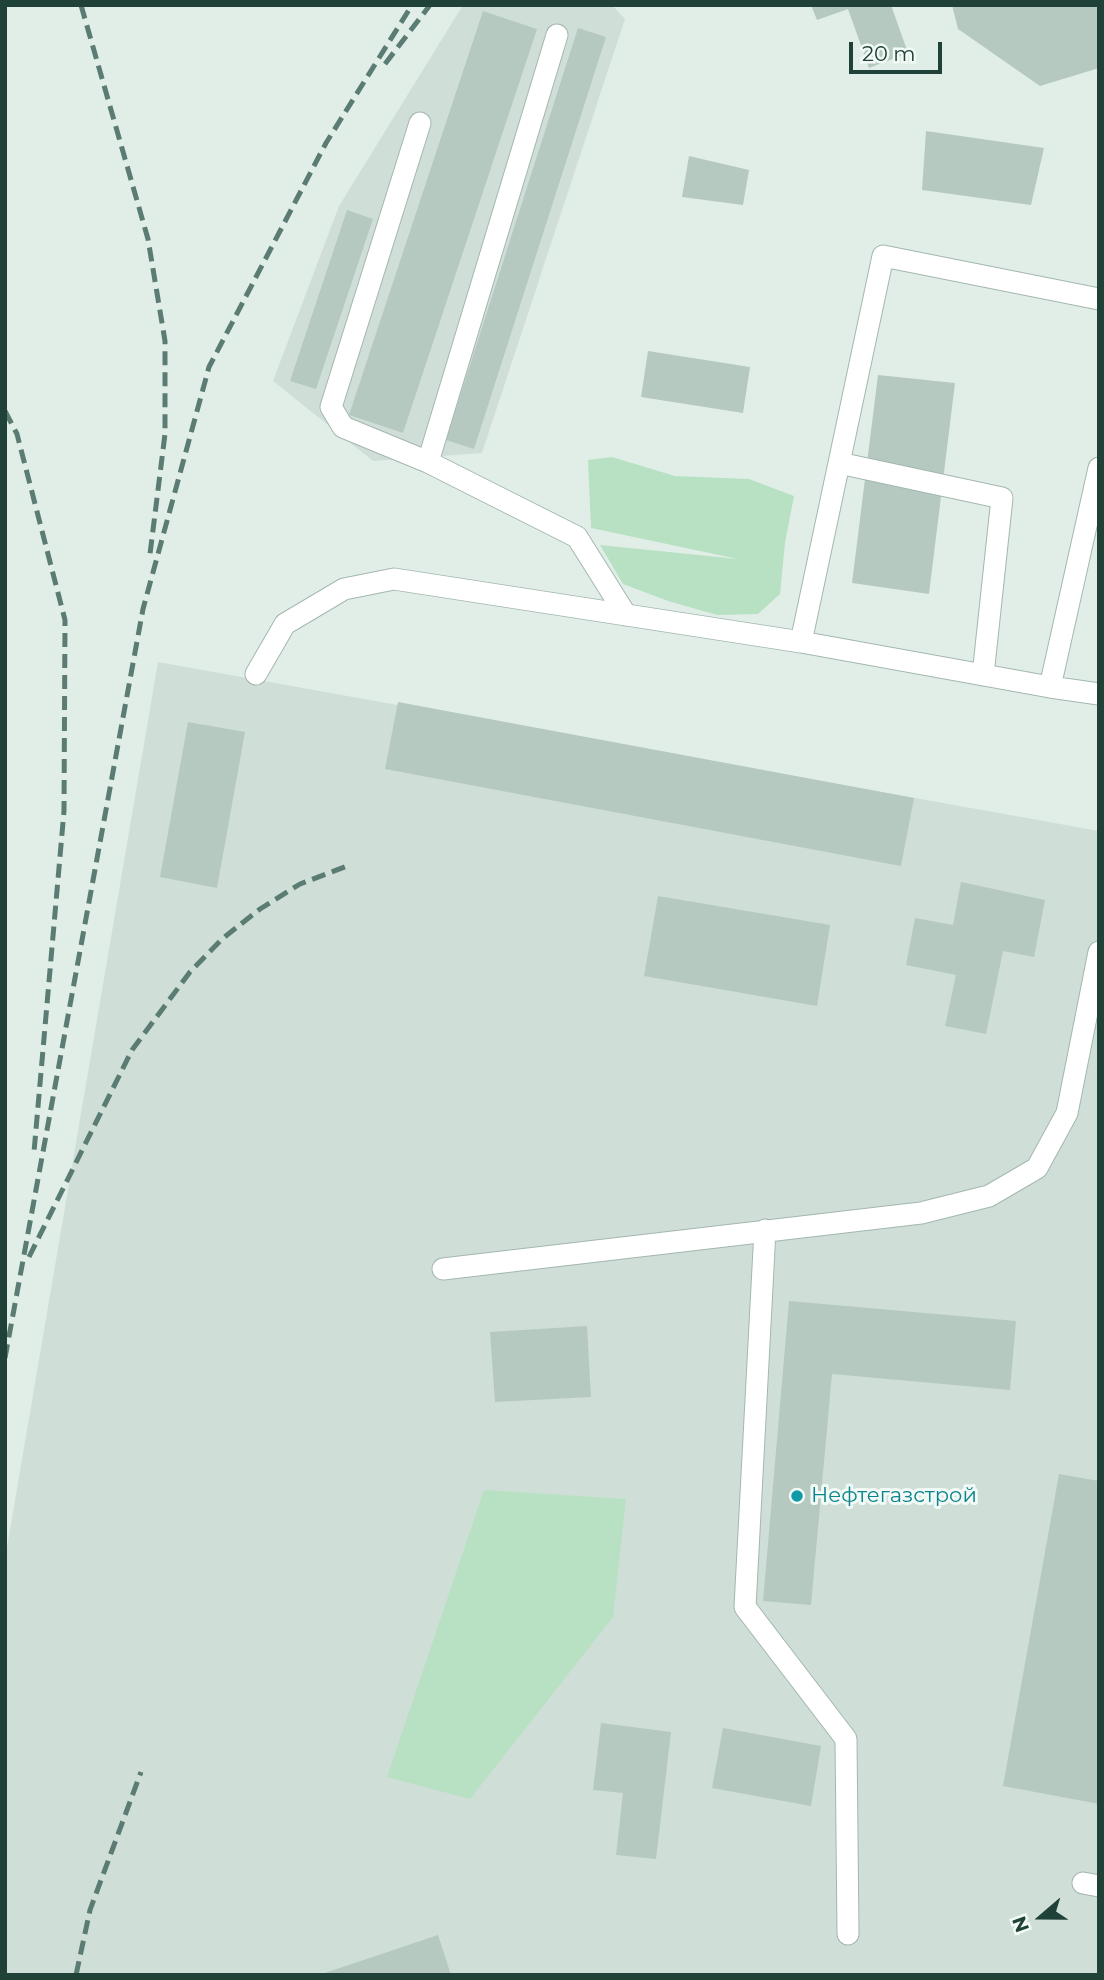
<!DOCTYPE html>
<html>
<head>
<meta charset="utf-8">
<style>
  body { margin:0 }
  #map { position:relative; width:1104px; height:1980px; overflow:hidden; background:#e1eee8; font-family:Montserrat,sans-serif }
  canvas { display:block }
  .frame { position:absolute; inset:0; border:7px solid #1f4138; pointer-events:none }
  .north { position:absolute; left:1006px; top:1882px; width:70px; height:70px; -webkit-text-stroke:5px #f2faf6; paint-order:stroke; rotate:250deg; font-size:19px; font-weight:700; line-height:28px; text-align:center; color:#1f4138 }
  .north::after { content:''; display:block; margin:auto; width:24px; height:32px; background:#1f4138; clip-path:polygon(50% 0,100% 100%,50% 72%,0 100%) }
  .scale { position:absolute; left:849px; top:42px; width:93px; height:32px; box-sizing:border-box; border:4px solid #1f4138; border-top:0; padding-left:9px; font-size:21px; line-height:24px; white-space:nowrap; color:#1f4138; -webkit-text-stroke:5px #f2faf6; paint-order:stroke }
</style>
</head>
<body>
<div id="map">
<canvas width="1104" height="1980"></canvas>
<div class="frame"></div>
<div class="north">N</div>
<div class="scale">20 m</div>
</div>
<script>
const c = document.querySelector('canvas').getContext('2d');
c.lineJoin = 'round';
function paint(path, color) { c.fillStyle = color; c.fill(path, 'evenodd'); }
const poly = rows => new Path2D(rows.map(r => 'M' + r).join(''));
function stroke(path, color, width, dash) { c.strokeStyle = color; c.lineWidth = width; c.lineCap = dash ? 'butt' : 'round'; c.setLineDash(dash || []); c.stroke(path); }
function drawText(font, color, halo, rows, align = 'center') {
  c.font = font + ' Montserrat,sans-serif'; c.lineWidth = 6; c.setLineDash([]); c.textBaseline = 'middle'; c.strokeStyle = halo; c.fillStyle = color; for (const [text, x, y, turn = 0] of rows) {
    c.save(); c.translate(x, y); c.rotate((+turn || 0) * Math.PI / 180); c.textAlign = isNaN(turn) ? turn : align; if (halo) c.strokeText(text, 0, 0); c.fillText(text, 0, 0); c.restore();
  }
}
const built = poly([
  [463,5,612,5,625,19,482,453,373,461,273,381,339,206],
  [158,662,1099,831,1099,1975,5,1975,5,1559]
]);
const green = poly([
  [612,457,675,476,749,479,794,496,785,543,780,594,758,614,717,615,668,601,623,584,600,545,738,559,591,528,588,460],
  [484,1490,626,1499,613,1617,470,1799,387,1777]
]);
const building = poly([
  [811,5,891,5,908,53,869,68,848,9,817,20],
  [952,5,1099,5,1099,68,1040,86,958,29],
  [483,11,537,29,403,433,349,415],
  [578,28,606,37,474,449,446,440],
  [926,131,1044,148,1031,205,922,190],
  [689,156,749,170,743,205,682,197],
  [347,210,373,219,316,389,290,381],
  [648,351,750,367,743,413,641,397],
  [878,375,955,383,929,594,852,583],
  [398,702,914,798,901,866,385,769],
  [188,722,245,732,217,888,160,877],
  [961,882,1045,900,1034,957,1003,951,986,1034,945,1026,956,975,906,965,915,918,953,925],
  [658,896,830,925,817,1006,644,976],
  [789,1301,1016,1321,1010,1390,832,1374,811,1605,763,1601],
  [587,1326,591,1397,495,1402,490,1332],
  [1059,1474,1099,1481,1099,1804,1003,1786],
  [601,1723,671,1732,656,1859,616,1855,623,1793,593,1790],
  [723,1728,821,1746,811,1806,712,1788],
  [438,1935,451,1975,322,1975,322,1974]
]);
const minor = poly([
  [420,123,331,407,343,427,428,462,577,537,626,615],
  [428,462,557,35],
  [839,463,1002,498,983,675],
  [801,642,883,256,1099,299],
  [256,674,285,624,344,589,394,579,801,642,1050,687,1099,694],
  [1050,687,1099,468],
  [765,1230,745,1607,846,1739,848,1934],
  [443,1269,921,1213,989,1196,1037,1168,1067,1113,1099,952],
  [1083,1883,1099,1886]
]);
const rail = poly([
  [81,5,148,239,165,341,165,434,150,554],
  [385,64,430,5],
  [5,411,17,434,65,620,64,811,34,1152],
  [29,1257,132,1050,190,972,222,939,260,909,300,884,347,866],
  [5,1358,143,609,209,367,326,143,412,5],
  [76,1975,90,1910,141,1772]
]);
const markers = [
  [797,1496,7,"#0f9aa8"]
];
const cultureNames = [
  ["Нефтегазстрой",811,1496]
];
paint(built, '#cfded7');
paint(green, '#b8e1c3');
paint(building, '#b6c9c1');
stroke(minor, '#a3b7b0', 23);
stroke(minor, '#fff', 21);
stroke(rail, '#5a7c73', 5, [14, 7]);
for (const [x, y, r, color] of markers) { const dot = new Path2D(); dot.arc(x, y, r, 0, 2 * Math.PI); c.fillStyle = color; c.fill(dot); stroke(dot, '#f2faf6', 2.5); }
drawText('21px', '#0d838f', '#f2faf6', cultureNames, 'left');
</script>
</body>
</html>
